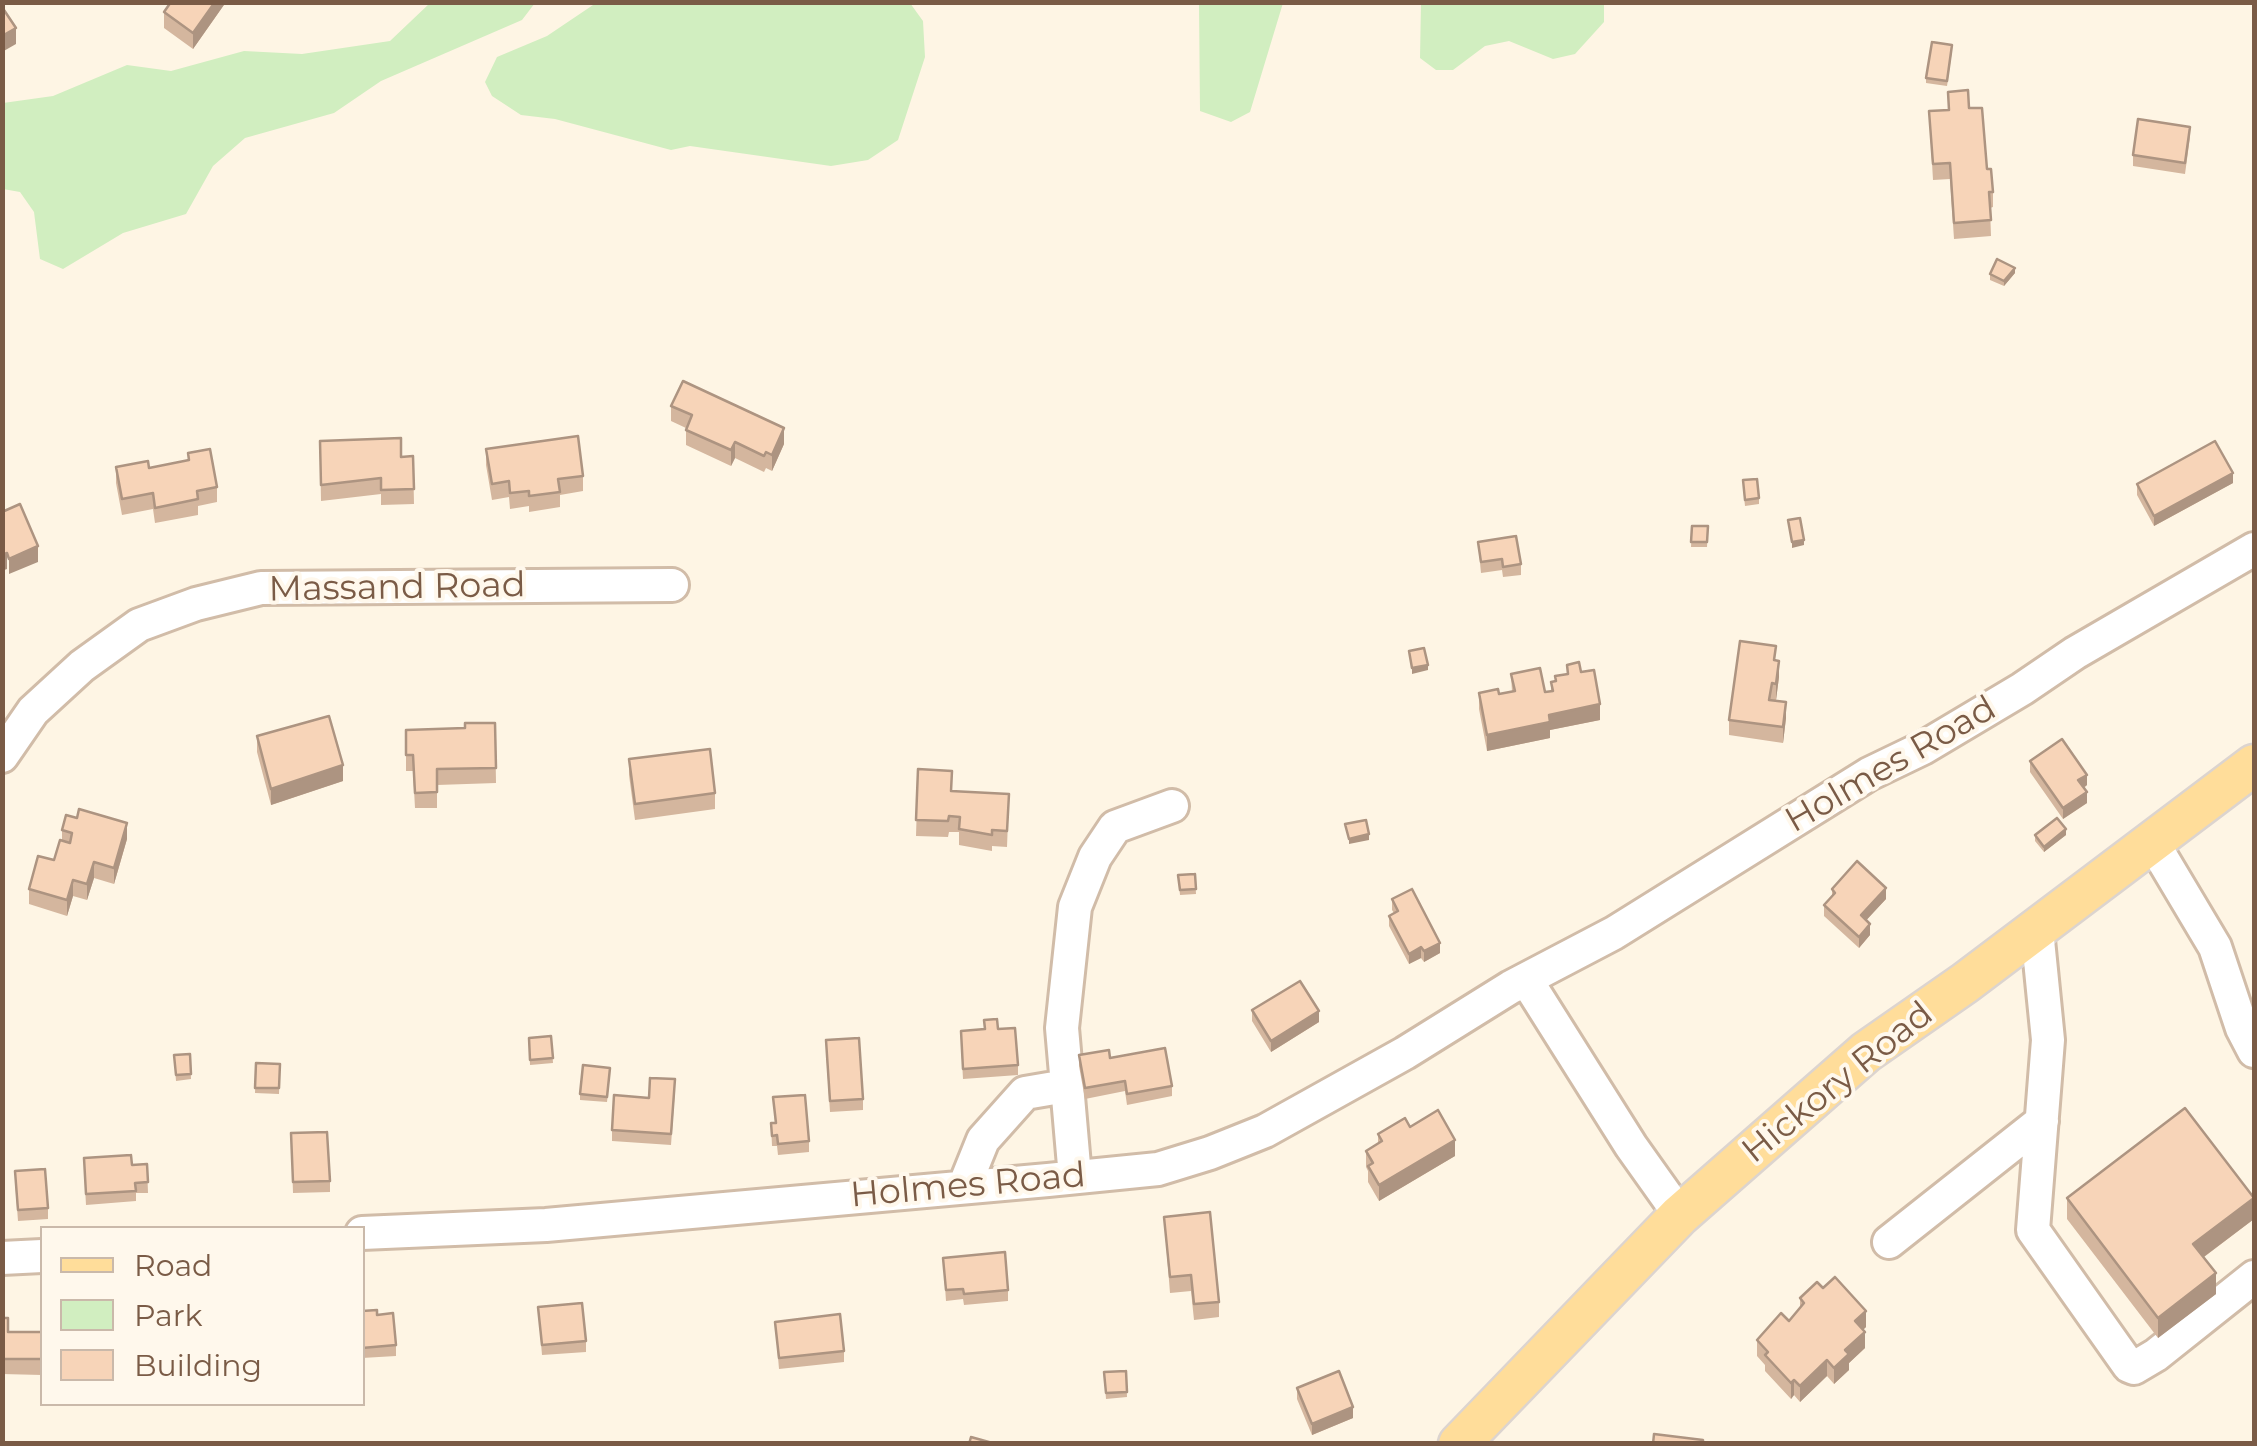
<!DOCTYPE html>
<html>
<head>
<meta charset="utf-8">
<style>
  body { margin:0 }
  #map { position:relative; width:2257px; height:1446px; overflow:hidden; background:#fef5e4; font-family:Montserrat,sans-serif }
  canvas { display:block }
  .frame { position:absolute; inset:0; border:5px solid #7a5b46; pointer-events:none }
  .legend { position:absolute; left:40px; top:1226px; width:325px; height:180px; box-sizing:border-box; background:#fff8ec; border:2px solid #cab9aa; margin:0; padding:12px 18px; list-style:none; font-size:30px; color:#7a5b46 }
  .legend li { display:flex; align-items:center; gap:20px; height:50px }
  .legend b { width:50px; border:2px solid #cab9aa }
</style>
</head>
<body>
<div id="map">
<canvas width="2257" height="1446"></canvas>
<div class="frame"></div>
<ul class="legend">
<li><b style="height:12px;background:#ffdd9a"></b>Road</li>
<li><b style="height:28px;background:#d1eec0"></b>Park</li>
<li><b style="height:28px;background:#f7d4b8"></b>Building</li>
</ul>
</div>
<script>
const c = document.querySelector('canvas').getContext('2d');
c.lineJoin = 'round';
function paint(path, color) { c.fillStyle = color; c.fill(path, 'evenodd'); }
const poly = rows => new Path2D(rows.map(r => 'M' + r).join(''));
function stroke(path, color, width, dash) { c.strokeStyle = color; c.lineWidth = width; c.lineCap = dash ? 'butt' : 'round'; c.setLineDash(dash || []); c.stroke(path); }
function drawText(font, color, halo, rows, align = 'center') {
  c.font = font + ' Montserrat,sans-serif'; c.lineWidth = 8; c.setLineDash([]); c.textBaseline = 'middle'; c.strokeStyle = halo; c.fillStyle = color; for (const [text, x, y, turn = 0] of rows) {
    c.save(); c.translate(x, y); c.rotate((+turn || 0) * Math.PI / 180); c.textAlign = isNaN(turn) ? turn : align; if (halo) c.strokeText(text, 0, 0); c.fillText(text, 0, 0); c.restore();
  }
}
const green = poly([
  [430,3,535,3,522,20,381,81,334,113,245,138,213,166,186,214,123,233,63,269,40,259,34,212,20,192,3,189,3,103,53,96,127,65,171,71,244,51,302,54,390,41],
  [596,3,910,3,923,21,925,57,898,140,868,160,831,166,690,146,671,150,555,119,521,115,492,96,485,82,497,57,547,36],
  [1199,3,1283,3,1250,112,1231,122,1200,111],
  [1421,3,1604,3,1604,22,1575,54,1553,59,1509,41,1485,46,1453,70,1436,70,1420,58]
]);
const minor = poly([
  [2,756,33,711,82,666,139,625,196,604,261,588,672,585],
  [2153,843,2215,947,2242,1028,2254,1051],
  [2037,930,2048,1040,2033,1230,2129,1366,2134,1368,2156,1355,2254,1277],
  [1527,981,1631,1146,1680,1215],
  [1075,1177,1062,1028,1075,907,1095,857,1115,827,1172,806],
  [964,1187,983,1140,1025,1093,1066,1086],
  [362,1233,546,1225,1048,1180,1158,1169,1210,1153,1265,1131,1405,1053,1511,987,1614,933,1869,774,1923,748,2022,689,2075,653,2254,549],
  [1889,1242,2042,1121],
  [2,1258,42,1256]
]);
const major = poly([
  [1459,1444,1680,1215,1866,1052,1965,983,2254,765]
]);
const wall = poly([
  [171,2,226,2,193,49,164,28,164,12],
  [1952,51,1947,86,1926,83,1926,78],
  [1969,108,1993,192,1993,207,1990,208,1991,236,1954,239,1950,179,1933,180,1929,111],
  [2190,137,2185,174,2133,166,2133,155],
  [2015,273,2004,286,1990,280,1990,274],
  [671,406,784,444,772,471,766,468,764,472,735,458,731,466,686,445,686,428,671,421],
  [320,441,401,457,413,456,414,504,381,505,381,494,321,501],
  [486,449,583,476,583,491,560,495,560,507,529,512,529,506,510,509,509,497,492,500,486,465],
  [188,453,217,487,217,502,198,506,198,515,155,523,153,509,122,515,116,483,116,467,149,468,188,460],
  [2233,483,2154,526,2137,495,2137,484],
  [1743,486,1759,498,1759,504,1745,506],
  [1692,526,1708,526,1707,547,1691,547],
  [1478,542,1521,564,1521,575,1503,577,1502,570,1481,573],
  [1776,661,1779,677,1776,700,1772,700,1786,718,1783,743,1729,735,1729,720],
  [1567,665,1581,672,1600,720,1550,730,1550,738,1487,751,1479,709,1479,693,1499,694,1512,692,1511,674,1545,692,1551,691,1551,682,1555,681,1555,676,1567,674],
  [495,723,496,783,437,785,437,808,415,808,413,771,406,771,406,730,465,728],
  [257,736,343,781,271,805,257,752],
  [629,759,715,793,715,809,635,820,629,775],
  [2030,761,2087,785,2084,788,2087,803,2063,819,2030,772],
  [918,769,952,791,1009,794,1007,847,992,846,992,851,959,845,959,832,949,832,948,837,916,836],
  [62,830,127,839,114,884,94,878,87,900,73,896,67,916,29,904,29,889,54,860,62,840],
  [2035,835,2066,835,2044,852,2035,841],
  [1195,874,1196,894,1180,895,1178,875],
  [1832,889,1886,899,1866,920,1870,935,1859,948,1824,916,1824,905,1832,896],
  [1392,899,1440,953,1424,962,1421,958,1409,964,1389,926,1389,916,1394,913,1392,910],
  [1252,1010,1319,1022,1271,1052,1252,1021],
  [984,1020,998,1029,1018,1065,1018,1075,963,1079,961,1042,984,1029],
  [551,1036,553,1063,530,1065,529,1038],
  [826,1051,863,1099,863,1110,830,1112],
  [190,1054,191,1079,176,1081,174,1055],
  [1079,1055,1110,1058,1172,1086,1172,1096,1127,1105,1125,1091,1085,1099,1079,1066],
  [256,1063,280,1064,279,1094,255,1093],
  [610,1074,607,1102,580,1100,580,1094],
  [675,1090,671,1145,612,1141,612,1130],
  [773,1097,809,1141,809,1152,778,1155,777,1146,772,1146,771,1123,775,1123],
  [1410,1127,1455,1156,1379,1201,1368,1182,1368,1171,1366,1167,1366,1151,1378,1144,1378,1134],
  [291,1133,330,1181,330,1192,293,1193],
  [147,1164,148,1193,136,1193,136,1201,86,1205,84,1169],
  [15,1181,48,1208,48,1219,18,1221],
  [2067,1198,2254,1219,2204,1257,2216,1294,2158,1338,2067,1219],
  [1164,1217,1219,1302,1219,1317,1194,1320,1191,1291,1170,1293],
  [943,1258,1008,1290,1008,1301,964,1305,963,1299,946,1301],
  [1800,1298,1866,1327,1863,1330,1865,1348,1849,1363,1849,1370,1834,1384,1827,1376,1800,1402,1794,1395,1791,1399,1765,1371,1765,1365,1757,1356,1757,1340,1789,1321,1800,1309],
  [538,1307,586,1341,586,1352,542,1355],
  [362,1311,377,1315,396,1345,396,1356,362,1358],
  [2,1318,8,1332,42,1332,42,1375,2,1374],
  [775,1322,844,1351,844,1362,779,1369],
  [1126,1371,1127,1397,1106,1399,1104,1372],
  [1297,1388,1353,1418,1312,1435,1297,1399]
]);
const shadedWall = poly([
  [215,2,226,2,193,49,193,33],
  [16,28,16,44,2,52,2,36],
  [2015,268,2015,273,2004,286,2004,281],
  [784,428,784,444,772,471,772,455],
  [735,442,735,458,731,466,731,450],
  [2233,473,2233,483,2154,526,2154,516],
  [1804,540,1804,545,1792,548,1792,542],
  [38,546,38,562,9,574,9,559],
  [7,553,7,569,2,571,2,555],
  [1779,661,1779,677,1776,700,1776,684],
  [1428,665,1428,670,1412,674,1412,668],
  [1786,702,1786,718,1783,743,1783,727],
  [1600,704,1600,720,1550,730,1550,738,1487,751,1487,735,1549,715],
  [343,765,343,781,271,805,271,789],
  [2087,775,2087,785,2078,791,2078,780],
  [2087,792,2087,803,2063,819,2063,808],
  [127,823,127,839,114,884,114,868],
  [2066,829,2066,835,2044,852,2044,847],
  [1369,834,1369,840,1349,844,1349,839],
  [94,862,94,878,87,900,87,884],
  [73,880,73,896,67,916,67,900],
  [1886,888,1886,899,1861,926,1861,915],
  [1870,924,1870,935,1859,948,1859,937],
  [1440,943,1440,953,1424,962,1424,951],
  [1421,947,1421,958,1409,964,1409,954],
  [1319,1011,1319,1022,1271,1052,1271,1041],
  [1455,1140,1455,1156,1379,1201,1379,1185],
  [2254,1198,2254,1219,2193,1265,2193,1244],
  [2216,1273,2216,1294,2158,1338,2158,1318],
  [1866,1311,1866,1327,1855,1337,1855,1321],
  [1865,1332,1865,1348,1849,1363,1849,1370,1834,1384,1834,1368,1845,1350],
  [1827,1360,1827,1376,1800,1402,1800,1386],
  [1794,1380,1794,1395,1791,1399,1791,1383],
  [1353,1407,1353,1418,1312,1435,1312,1424]
]);
const building = poly([
  [171,2,215,2,193,33,164,12,171,2],
  [2,7,16,28,2,36,2,7],
  [1932,42,1952,45,1947,81,1926,78,1932,42],
  [1968,90,1969,108,1982,108,1987,169,1991,169,1993,192,1989,192,1991,220,1954,223,1950,163,1933,164,1929,111,1949,110,1948,92,1968,90],
  [2138,119,2190,127,2185,163,2133,155,2138,119],
  [1997,259,2015,268,2004,281,1990,274,1997,259],
  [683,381,784,428,772,455,766,452,764,456,735,442,731,450,686,430,692,415,671,406,683,381],
  [578,436,583,476,558,479,560,492,529,496,529,491,510,493,509,481,492,484,486,449,578,436],
  [401,438,401,457,413,456,414,489,381,490,381,478,321,485,320,441,401,438],
  [2215,441,2233,473,2154,516,2137,484,2215,441],
  [210,449,217,487,197,491,198,499,155,508,153,493,122,499,116,467,148,461,149,468,189,460,188,453,210,449],
  [1757,479,1759,498,1745,500,1743,480,1757,479],
  [20,504,38,546,9,559,7,553,2,555,2,512,20,504],
  [1800,518,1804,540,1792,542,1788,520,1800,518],
  [1692,526,1708,526,1707,542,1691,542,1692,526],
  [1516,536,1521,564,1503,567,1502,559,1481,562,1478,542,1516,536],
  [1740,641,1776,646,1774,660,1779,661,1776,684,1772,683,1769,700,1786,702,1783,727,1729,720,1740,641],
  [1424,648,1428,665,1412,668,1409,651,1424,648],
  [1579,662,1581,672,1594,670,1600,704,1549,715,1550,722,1487,735,1479,693,1498,689,1499,694,1515,691,1511,674,1540,668,1545,692,1553,691,1551,682,1556,681,1555,676,1568,674,1567,665,1579,662],
  [329,716,343,765,271,789,257,736,329,716],
  [465,723,495,723,496,768,437,769,437,792,415,793,413,755,406,755,406,730,465,728,465,723],
  [2062,739,2087,775,2078,780,2087,792,2063,808,2030,761,2062,739],
  [710,749,715,793,635,804,629,759,710,749],
  [918,769,952,771,951,791,1009,794,1007,831,992,830,992,835,959,829,960,817,949,816,948,821,916,820,918,769],
  [79,809,127,823,114,868,94,862,87,884,73,880,67,900,29,889,38,856,54,860,60,840,70,843,72,833,62,830,66,815,77,818,79,809],
  [2057,818,2066,829,2044,847,2035,835,2057,818],
  [1366,820,1369,834,1349,839,1345,824,1366,820],
  [1857,861,1886,888,1861,915,1870,924,1859,937,1824,905,1835,893,1832,889,1857,861],
  [1195,874,1196,889,1180,890,1178,875,1195,874],
  [1412,889,1440,943,1424,951,1421,947,1409,954,1389,916,1398,911,1392,899,1412,889],
  [1300,981,1319,1011,1271,1041,1252,1010,1300,981],
  [997,1019,998,1029,1015,1028,1018,1065,963,1069,961,1031,985,1029,984,1020,997,1019],
  [551,1036,553,1058,530,1060,529,1038,551,1036],
  [859,1038,863,1099,830,1101,826,1040,859,1038],
  [1165,1048,1172,1086,1127,1094,1125,1081,1085,1088,1079,1055,1109,1050,1110,1058,1165,1048],
  [190,1054,191,1074,176,1075,174,1055,190,1054],
  [256,1063,280,1064,279,1088,255,1088,256,1063],
  [583,1065,610,1068,607,1097,580,1094,583,1065],
  [650,1078,675,1079,671,1134,612,1130,614,1095,649,1098,650,1078],
  [805,1095,809,1141,778,1144,777,1135,772,1136,771,1123,776,1123,773,1097,805,1095],
  [2185,1108,2254,1198,2193,1244,2216,1273,2158,1318,2067,1198,2185,1108],
  [1438,1110,1455,1140,1379,1185,1368,1166,1373,1163,1366,1151,1382,1141,1378,1134,1405,1118,1410,1127,1438,1110],
  [327,1132,330,1181,293,1182,291,1133,327,1132],
  [131,1155,132,1165,147,1164,148,1182,135,1183,136,1191,86,1194,84,1158,131,1155],
  [45,1169,48,1208,18,1210,15,1171,45,1169],
  [1210,1212,1219,1302,1194,1304,1191,1275,1170,1277,1164,1217,1210,1212],
  [1005,1252,1008,1290,964,1294,963,1289,946,1290,943,1258,1005,1252],
  [1835,1277,1866,1311,1855,1321,1865,1332,1845,1350,1849,1354,1834,1368,1827,1360,1800,1386,1794,1380,1791,1383,1765,1355,1768,1352,1757,1340,1781,1313,1789,1321,1804,1303,1800,1298,1817,1282,1823,1288,1835,1277],
  [582,1303,586,1341,542,1345,538,1307,582,1303],
  [377,1310,377,1315,393,1313,396,1345,362,1348,362,1311,377,1310],
  [840,1314,844,1351,779,1358,775,1322,840,1314],
  [2,1318,8,1318,8,1332,42,1332,42,1359,2,1359,2,1318],
  [1126,1371,1127,1392,1106,1393,1104,1372,1126,1371],
  [1339,1371,1353,1407,1312,1424,1297,1388,1339,1371],
  [1654,1434,1703,1440,1703,1444,1653,1444,1654,1434],
  [971,1437,996,1444,969,1444,971,1437]
]);
const streetNames = [
  ["Massand Road",397,588,-1],
  ["Holmes Road",1891,765,-30],
  ["Hickory Road",1838,1083,-39],
  ["Holmes Road",968,1186,-5]
];
paint(green, '#d1eec0');
stroke(minor, '#d1bca8', 38);
stroke(major, '#dcd4cf', 45);
stroke(minor, '#fff', 32);
stroke(major, '#ffdd9a', 40);
paint(wall, '#d4b69e');
paint(shadedWall, '#ad9481');
paint(building, '#f7d4b8');
stroke(building, '#ad9481', 2.5);
drawText('35px', '#7a5b46', '#fff8ec', streetNames);
</script>
</body>
</html>
